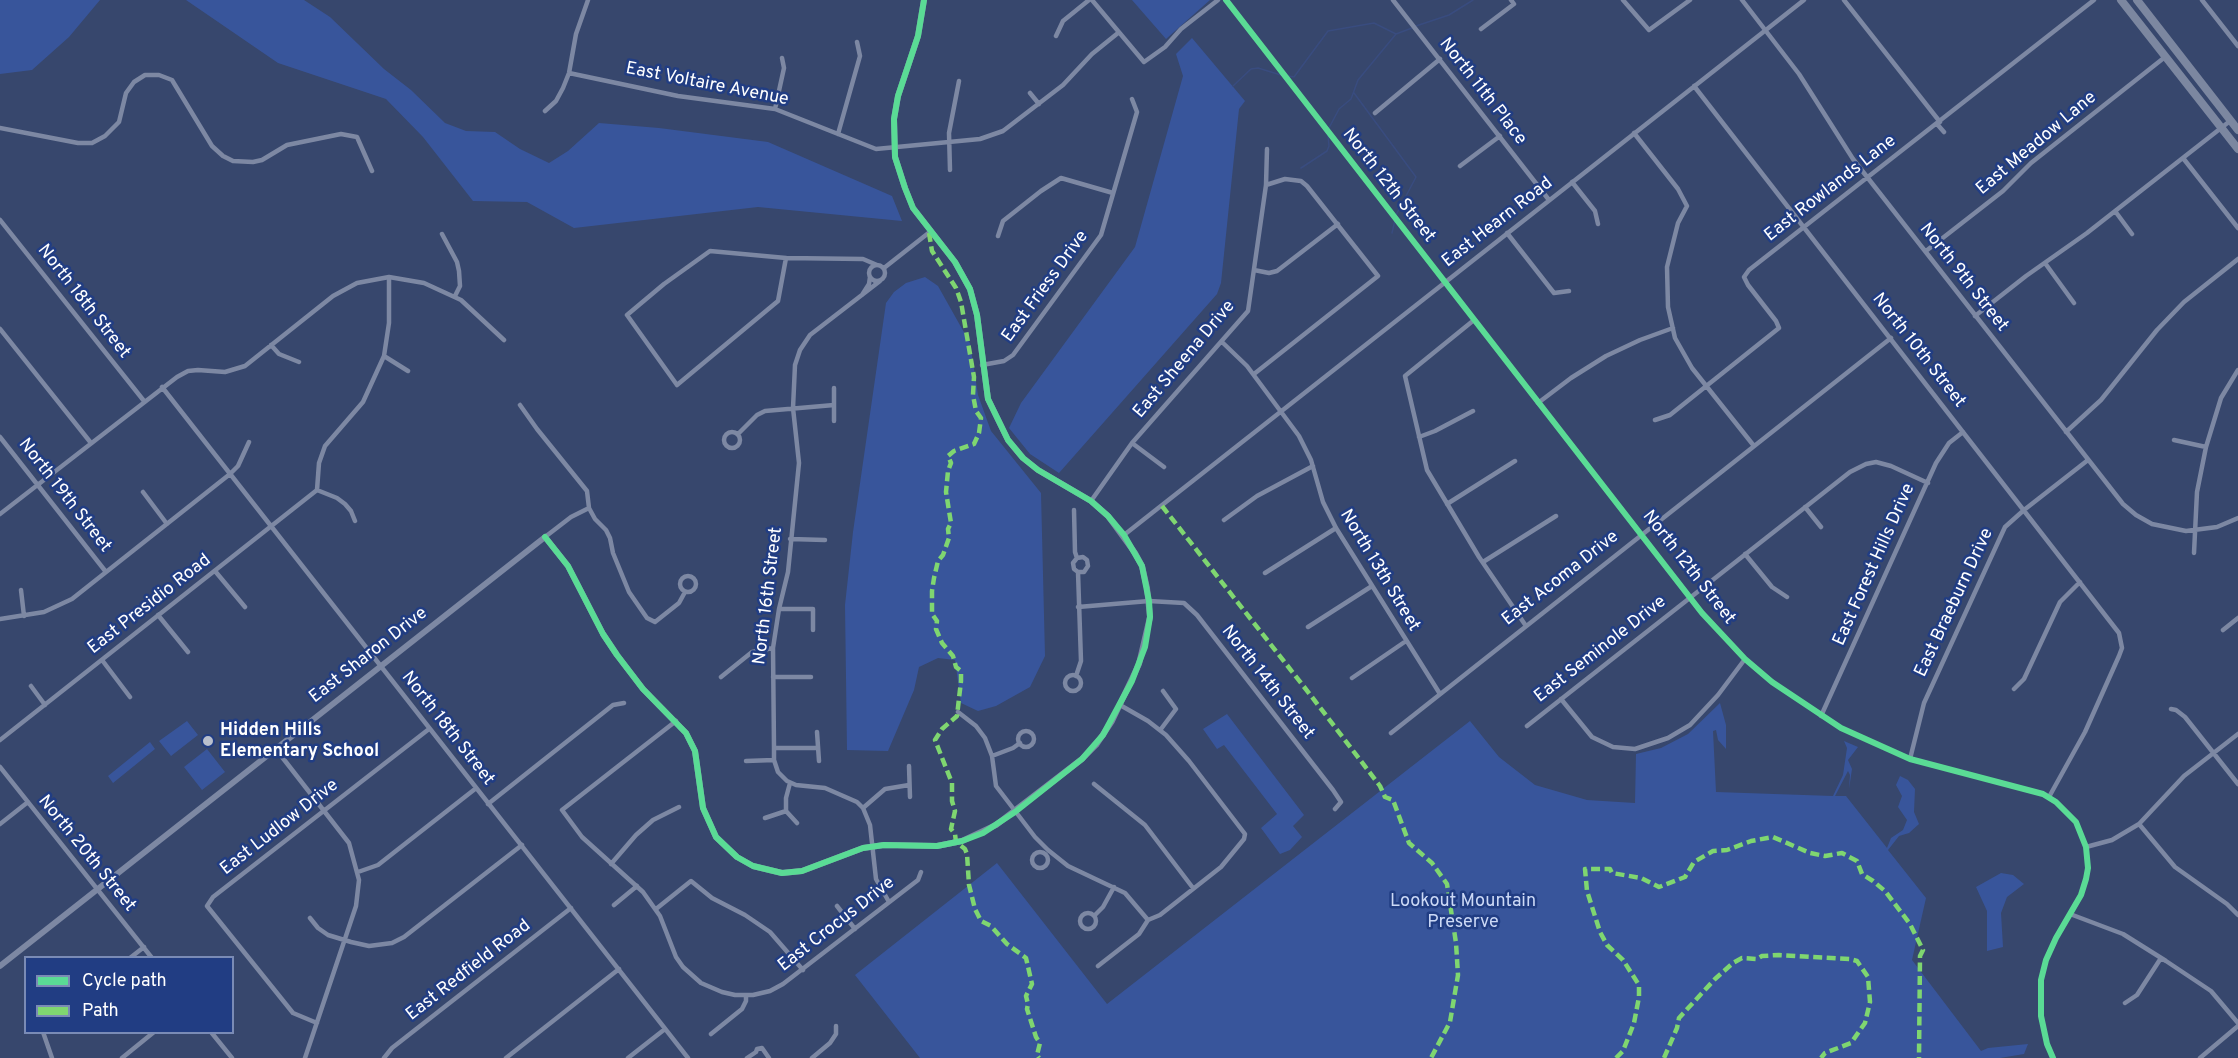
<!DOCTYPE html>
<html>
<head>
<meta charset="utf-8">
<style>
  body { margin:0 }
  #map { position:relative; width:2238px; height:1058px; overflow:hidden; background:#37476d; font-family:Overpass,sans-serif }
  canvas { display:block }
  .legend { position:absolute; left:24px; top:956px; width:210px; height:78px; box-sizing:border-box; background:#213d83; border:2px solid #7a8bb5; margin:0; padding:8px 10px; list-style:none; font-size:18px; color:#fff }
  .legend li { display:flex; align-items:center; gap:12px; height:30px }
  .legend b { width:30px; border:2px solid #7a8bb5 }
</style>
</head>
<body>
<div id="map">
<canvas width="2238" height="1058"></canvas>
<ul class="legend">
<li><b style="height:8px;background:#5adb95"></b>Cycle path</li>
<li><b style="height:8px;background:#7fd670"></b>Path</li>
</ul>
</div>
<script>
const c = document.querySelector('canvas').getContext('2d');
c.lineJoin = 'round';
function paint(path, color) { c.fillStyle = color; c.fill(path, 'evenodd'); }
const poly = rows => new Path2D(rows.map(r => 'M' + r).join(''));
function stroke(path, color, width, dash) { c.strokeStyle = color; c.lineWidth = width; c.lineCap = dash ? 'butt' : 'round'; c.setLineDash(dash || []); c.stroke(path); }
function drawText(font, color, halo, rows, align = 'center') {
  c.font = font + ' Overpass,sans-serif'; c.lineWidth = 5; c.setLineDash([]); c.textBaseline = 'middle'; c.strokeStyle = halo; c.fillStyle = color; for (const [text, x, y, turn = 0] of rows) {
    c.save(); c.translate(x, y); c.rotate((+turn || 0) * Math.PI / 180); c.textAlign = isNaN(turn) ? turn : align; if (halo) c.strokeText(text, 0, 0); c.fillText(text, 0, 0); c.restore();
  }
}
const green = poly([
  [0,0,100,0,69,37,32,70,0,74],
  [186,0,304,0,330,17,384,69,411,90,445,123,466,131,495,132,520,149,549,163,568,151,599,123,659,128,768,142,892,196,902,221,758,207,574,228,527,202,473,201,423,137,386,99,278,63],
  [1132,0,1210,0,1166,39],
  [1192,38,1245,101,1239,109,1221,283,1217,294,1059,473,1030,454,1009,428,1021,403,1135,247,1183,76,1176,54],
  [925,277,938,286,970,343,978,395,991,431,1041,493,1045,656,1030,687,996,706,978,711,961,703,955,660,938,658,919,667,914,690,888,751,847,750,845,605,853,532,886,303,894,292,906,283],
  [1720,703,1726,725,1726,749,1718,740,1716,730,1713,731,1716,792,1833,796,1843,775,1847,748,1844,741,1858,747,1848,760,1852,769,1849,789,1850,775,1848,771,1835,796,1846,796,1887,848,1891,838,1903,830,1907,820,1898,807,1902,796,1896,785,1900,776,1908,780,1915,789,1914,812,1919,824,1909,833,1899,836,1888,850,1926,898,1912,960,1981,1051,1988,1048,2028,1044,2024,1054,2000,1058,920,1058,855,975,997,863,1107,1004,1470,721,1499,757,1535,785,1587,800,1635,803,1636,754,1661,748,1688,734],
  [1227,714,1304,815,1293,826,1302,837,1290,850,1280,854,1261,828,1277,814,1224,745,1217,749,1203,729],
  [187,721,198,735,171,756,159,741],
  [150,742,155,749,113,783,108,776],
  [207,749,225,772,202,790,184,767],
  [2001,873,2013,875,2024,884,2007,897,2001,913,2003,947,1987,951,1987,911,1976,887]
]);
const stream = poly([
  [1416,26,1449,15,1473,0],
  [1288,76,1294,77,1328,31,1374,23,1396,34,1412,28],
  [1233,86,1251,69,1258,68,1284,76],
  [1354,93,1416,177,1396,215],
  [1329,128,1339,109,1351,99,1358,80,1396,34],
  [1301,168,1327,151,1329,146,1328,136],
  [1392,233,1395,220]
]);
const minor = poly([
  [1092,0,1144,62,1165,47,1181,29,1218,0],
  [1226,0,1702,613,1745,659,1772,682,1841,728,1910,759,2043,794,2056,802,2076,822,2086,847,2088,868,2086,879,2081,895,2056,938,2046,960,2041,980,2041,1016,2047,1044,2053,1058],
  [1393,0,1549,200],
  [1623,0,1649,30,1690,0],
  [1742,0,1799,74,1853,159,2123,504,2136,515,2152,524,2186,531,2217,527,2238,518],
  [1844,0,1940,122],
  [2202,0,2238,46],
  [1481,29,1514,4,1511,0],
  [1056,36,1063,21,1089,0],
  [569,73,678,96,775,109,876,149,980,139,1003,131,1063,85,1092,54,1118,33],
  [1694,86,2119,633,2122,648,2119,656,2085,732,2049,797],
  [1030,93,1039,104],
  [775,109,784,68,782,58],
  [545,111,556,101,563,88,569,73,576,34,588,0],
  [1375,113,1440,59],
  [1937,124,1944,132],
  [0,128,78,143,92,143,105,136,119,122,126,93,134,82,145,75,159,75,172,80,212,146,223,156,233,161,253,162,262,160,287,145,341,134,357,137,372,171],
  [1634,133,1678,189,1687,206,1678,223,1667,267,1668,307,1675,338,1692,368,1754,446],
  [838,134,860,56,857,42],
  [2183,158,2238,228],
  [1460,166,1500,136],
  [950,170,949,133,959,81],
  [1572,182,1595,211,1598,224],
  [2115,211,2132,234],
  [0,220,144,401],
  [1507,233,1554,293,1569,291],
  [442,234,457,262,459,271,460,286,455,296],
  [998,236,1003,221,1041,191,1061,178,1113,193],
  [1926,251,2003,191,2031,163,2165,57],
  [786,258,778,301,677,385,627,315,664,284,710,251,786,258,863,259,877,265],
  [2045,263,2074,303],
  '869 273a8 8 0 1 1 16 0a8 8 0 1 1-16 0Z',
  [884,268,931,231],
  [1254,270,1269,273,1277,271,1338,224],
  [880,281,810,335,800,350,795,365,793,408,799,463,788,572,779,609,773,648,774,748,774,760,778,772,787,781,796,785,825,788,857,802,863,808,870,825,876,879,889,902],
  [862,295,869,284,870,277],
  [1975,316,2026,276,2087,233,2230,121],
  [1474,320,1405,376,1427,470,1479,557,1526,626],
  [0,329,91,443],
  [1222,342,1247,366,1299,436,1311,460,1323,502,1336,528,1440,694],
  [271,345,279,354,299,362],
  [384,356,408,371],
  [982,365,1004,361,1013,355,1101,235,1137,112,1132,99],
  [1254,374,1378,276,1307,186,1301,181,1285,179,1266,185],
  [162,387,688,1058],
  [834,388,834,421],
  [1538,403,1571,378,1606,356,1640,340,1673,328],
  [520,405,537,429,587,491,589,508,595,519,606,530,610,538,613,553,629,592,647,618,655,622,679,603,685,592],
  [1655,420,1670,415,1779,328,1776,321,1748,285,1744,277,1749,270,2094,0],
  [2066,432,2101,400,2157,330,2184,302,2238,259],
  '724 440a8 8 0 1 1 16 0a8 8 0 1 1-16 0Z',
  [738,434,757,415,765,411,834,405],
  [0,437,106,572],
  [1419,437,1435,431,1473,411],
  [2174,440,2206,447],
  [1132,443,1164,467],
  [317,490,319,463,325,446,363,402,384,356,389,323,389,277],
  [317,490,337,498,345,504,351,511,355,521],
  [143,492,167,524],
  [1091,501,1132,443,1248,311,1266,185,1267,149],
  [1447,504,1515,461],
  [1805,507,1821,527],
  [1074,510,1075,552,1077,558],
  [0,514,177,377,188,371,198,370,225,372,245,366,333,296,357,283,389,277,424,283,461,300,504,340],
  [1224,520,1257,496,1313,466],
  [1124,535,1804,0],
  [545,537,571,517,589,508],
  [790,539,825,540],
  [2194,553,2197,492,2206,447,2221,398,2238,370],
  [1745,554,1772,587,1787,597],
  [1483,562,1556,516],
  [215,571,245,607],
  [1265,573,1336,528],
  '680 584a8 8 0 1 1 16 0a8 8 0 1 1-16 0Z',
  [21,590,24,616],
  [1078,607,1149,601,1184,603,1197,615,1333,790,1341,802,1335,809],
  [779,609,813,609,813,630],
  [158,615,188,652],
  [0,619,44,612,72,599,230,474,238,466,249,442],
  [1308,627,1372,586],
  [2223,630,2238,618],
  [102,660,130,697],
  '1065 683a8 8 0 1 1 16 0a8 8 0 1 1-16 0Z',
  [1076,676,1081,661,1078,572,1074,569,1073,563,1077,558,1083,557,1087,560,1088,566,1084,572,1078,572],
  [721,677,752,652,773,648],
  [773,677,811,677],
  [1352,678,1406,641],
  [31,686,45,705],
  [2014,689,2024,679,2060,602,2080,582],
  [1561,699,1592,737,1613,747,1635,749,1668,738,1690,725,1718,695,1745,659],
  [1120,705,1148,721,1166,735,1189,761,1245,834,1244,839,1221,867,1160,915,1148,920],
  [2171,709,2176,710,2185,717,2238,784],
  [958,712,976,726,985,738,992,756,996,786,1035,837,1048,850,1068,866,1125,893,1148,920],
  [1821,716,1936,463,1949,443,1963,432],
  [676,721,562,810,582,837,643,892,660,916,676,957,683,967,701,983,722,992,735,995,753,995,770,991,783,984,918,880,921,872],
  [1527,726,1850,472,1866,464,1876,462,1891,466,1928,483],
  [1161,729,1176,709,1163,691],
  '1018 739a8 8 0 1 1 16 0a8 8 0 1 1-16 0Z',
  [817,732,819,761],
  [1391,733,1891,338],
  [0,740,317,490],
  [275,748,349,843,359,880,356,906,305,1058],
  [774,748,818,748],
  [992,756,1013,748,1020,743],
  [1910,759,1924,703,2005,527,2024,510,2088,460],
  [746,761,774,760],
  [909,766,910,797],
  [0,767,152,958],
  [790,783,786,798,786,811,797,823],
  [1094,784,1145,825,1193,888],
  [488,804,613,705,624,703],
  [863,808,885,789,909,785],
  [765,818,786,811],
  [0,824,28,802],
  [2139,824,2175,867,2227,904,2238,915],
  [2086,847,2112,840,2139,824,2184,776,2238,734],
  '1032 860a8 8 0 1 1 16 0a8 8 0 1 1-16 0Z',
  [611,864,636,835,653,820,679,807],
  [358,872,378,865,475,789],
  [614,905,637,886],
  [837,906,855,929],
  [656,909,691,881,712,898,745,915,770,932,803,970],
  '1080 921a8 8 0 1 1 16 0a8 8 0 1 1-16 0Z',
  [2070,914,2123,934,2166,961,2211,991,2238,1023],
  [1094,916,1103,907,1114,887],
  [310,918,318,928,328,935,351,942,369,946,392,943,404,937,522,845],
  [130,958,144,947],
  [1098,966,1139,934,1148,920],
  [2125,1003,2137,995,2161,958],
  [317,1023,293,1013,207,906,213,897,429,729],
  [43,1032,52,1058],
  [211,1032,232,1058],
  [711,1034,742,1009,746,1001,746,995],
  [122,1058,154,1032],
  [384,1058,392,1048,571,908],
  [506,1058,619,969],
  [628,1058,665,1029],
  [747,1058,756,1052,757,1049,762,1048,769,1058],
  [812,1058,830,1043,836,1034,836,1026],
  [2200,1058,2238,1026]
]);
const tertiary = poly([
  [0,966,545,537,568,566,603,634,617,655,643,689,686,733,695,751,703,808,716,837,737,857,753,866,782,873,802,871,863,848,884,845,937,846,962,841,996,825,1082,759,1096,745,1112,721,1139,664,1150,617,1147,588,1142,566,1135,553,1108,516,1091,501,1038,470,1023,458,1008,440,988,399,977,315,970,289,955,262,913,208,905,188,895,157,894,119,898,96,918,36,924,0]
]);
const primary = poly([
  [2121,0,2238,149],
  [2137,0,2238,130]
]);
const quiet = poly([
  [929,233,932,251,956,288,961,302,974,377,973,395,976,411,981,418,979,433,974,444,954,451,948,456,951,463,948,471,946,492,951,523,948,529,949,538,943,555,938,561,934,578,932,591,932,614,937,621,936,629,942,643,953,656,956,667,961,671,961,681,957,716,942,729,935,740,952,783,952,801,955,811,951,829,955,834,956,842,965,849,967,854,969,885,975,909,981,921,991,926,1007,944,1026,958,1032,984,1026,996,1028,1004,1027,1009,1036,1037,1040,1043,1037,1055,1039,1058],
  [1162,506,1312,697,1380,786,1385,797,1393,800,1409,843,1432,863,1447,884,1456,943,1458,975,1450,1022,1431,1058],
  [1616,1058,1623,1051,1634,1023,1639,997,1639,985,1623,960,1607,945,1600,932,1587,891,1585,869,1610,869,1612,873,1641,878,1659,887,1685,877,1694,862,1713,851,1727,850,1751,841,1773,837,1810,853,1825,856,1842,853,1857,861,1862,874,1873,881,1885,891,1910,924,1923,950,1920,956,1919,1058],
  [1664,1058,1677,1028,1679,1018,1715,979,1733,963,1742,958,1757,959,1762,956,1779,955,1850,959,1857,961,1868,977,1870,1002,1865,1023,1851,1043,1825,1053,1821,1058]
]);
const cycleway = poly([
  [1226,0,1702,613,1745,659,1772,682,1841,728,1910,759,2043,794,2056,802,2076,822,2086,847,2088,868,2086,879,2081,895,2056,938,2046,960,2041,980,2041,1016,2047,1044,2053,1058],
  [545,537,568,566,603,634,617,655,643,689,686,733,695,751,703,808,716,837,737,857,753,866,782,873,802,871,863,848,884,845,937,846,962,841,983,833,1015,812,1082,759,1103,735,1132,681,1145,647,1150,617,1149,601,1142,566,1124,535,1108,516,1091,501,1038,470,1023,458,1008,440,988,399,977,315,970,289,955,262,913,208,905,188,895,157,894,119,898,96,918,36,924,0]
]);
const markers = [
  [208,741,6,"#b9bfcc"]
];
const streetNames = [
  ["East Voltaire Avenue",707,85,11],
  ["North 11th Place",1482,92,52],
  ["East Meadow Lane",2037,144,-40],
  ["North 12th Street",1388,186,52],
  ["East Rowlands Lane",1831,189,-38],
  ["East Hearn Road",1498,223,-38],
  ["North 9th Street",1963,278,52],
  ["East Friess Drive",1046,287,-54],
  ["North 18th Street",83,302,52],
  ["North 10th Street",1918,351,52],
  ["East Sheena Drive",1185,360,-50],
  ["North 19th Street",64,496,52],
  ["East Forest Hills Drive",1875,565,-66],
  ["North 12th Street",1688,568,52],
  ["North 13th Street",1379,571,59],
  ["East Acoma Drive",1561,579,-38],
  ["North 16th Street",769,596,-83],
  ["East Braeburn Drive",1955,603,-65],
  ["East Presidio Road",150,605,-38],
  ["East Seminole Drive",1601,650,-38],
  ["East Sharon Drive",369,656,-38],
  ["North 14th Street",1267,683,52],
  ["North 18th Street",447,729,52],
  ["East Ludlow Drive",280,828,-38],
  ["North 20th Street",86,854,51],
  ["East Crocus Drive",837,925,-38],
  ["East Redfield Road",469,971,-38]
];
const poiNames = [
  ["Hidden Hills",220,731],
  ["Elementary School",220,752]
];
const parkNames = [
  ["Lookout Mountain",1463,902],
  ["Preserve",1463,923]
];
paint(green, '#38559b');
stroke(stream, '#394c7f', 1.5);
stroke(minor, '#7d88a3', 4.5);
stroke(tertiary, '#7d88a3', 6);
stroke(primary, '#7c87a0', 8);
stroke(quiet, '#7fd670', 4.5, [9, 4.5]);
stroke(cycleway, '#5adb95', 6);
for (const [x, y, r, color] of markers) { const dot = new Path2D(); dot.arc(x, y, r, 0, 2 * Math.PI); c.fillStyle = color; c.fill(dot); stroke(dot, '#213d83', 2); }
drawText('18px', '#fff', '#213d83', streetNames);
drawText('bold 18px', '#fff', '#213d83', poiNames, 'left');
drawText('18px', '#ccd9f6', '#213d83', parkNames);
</script>
</body>
</html>
